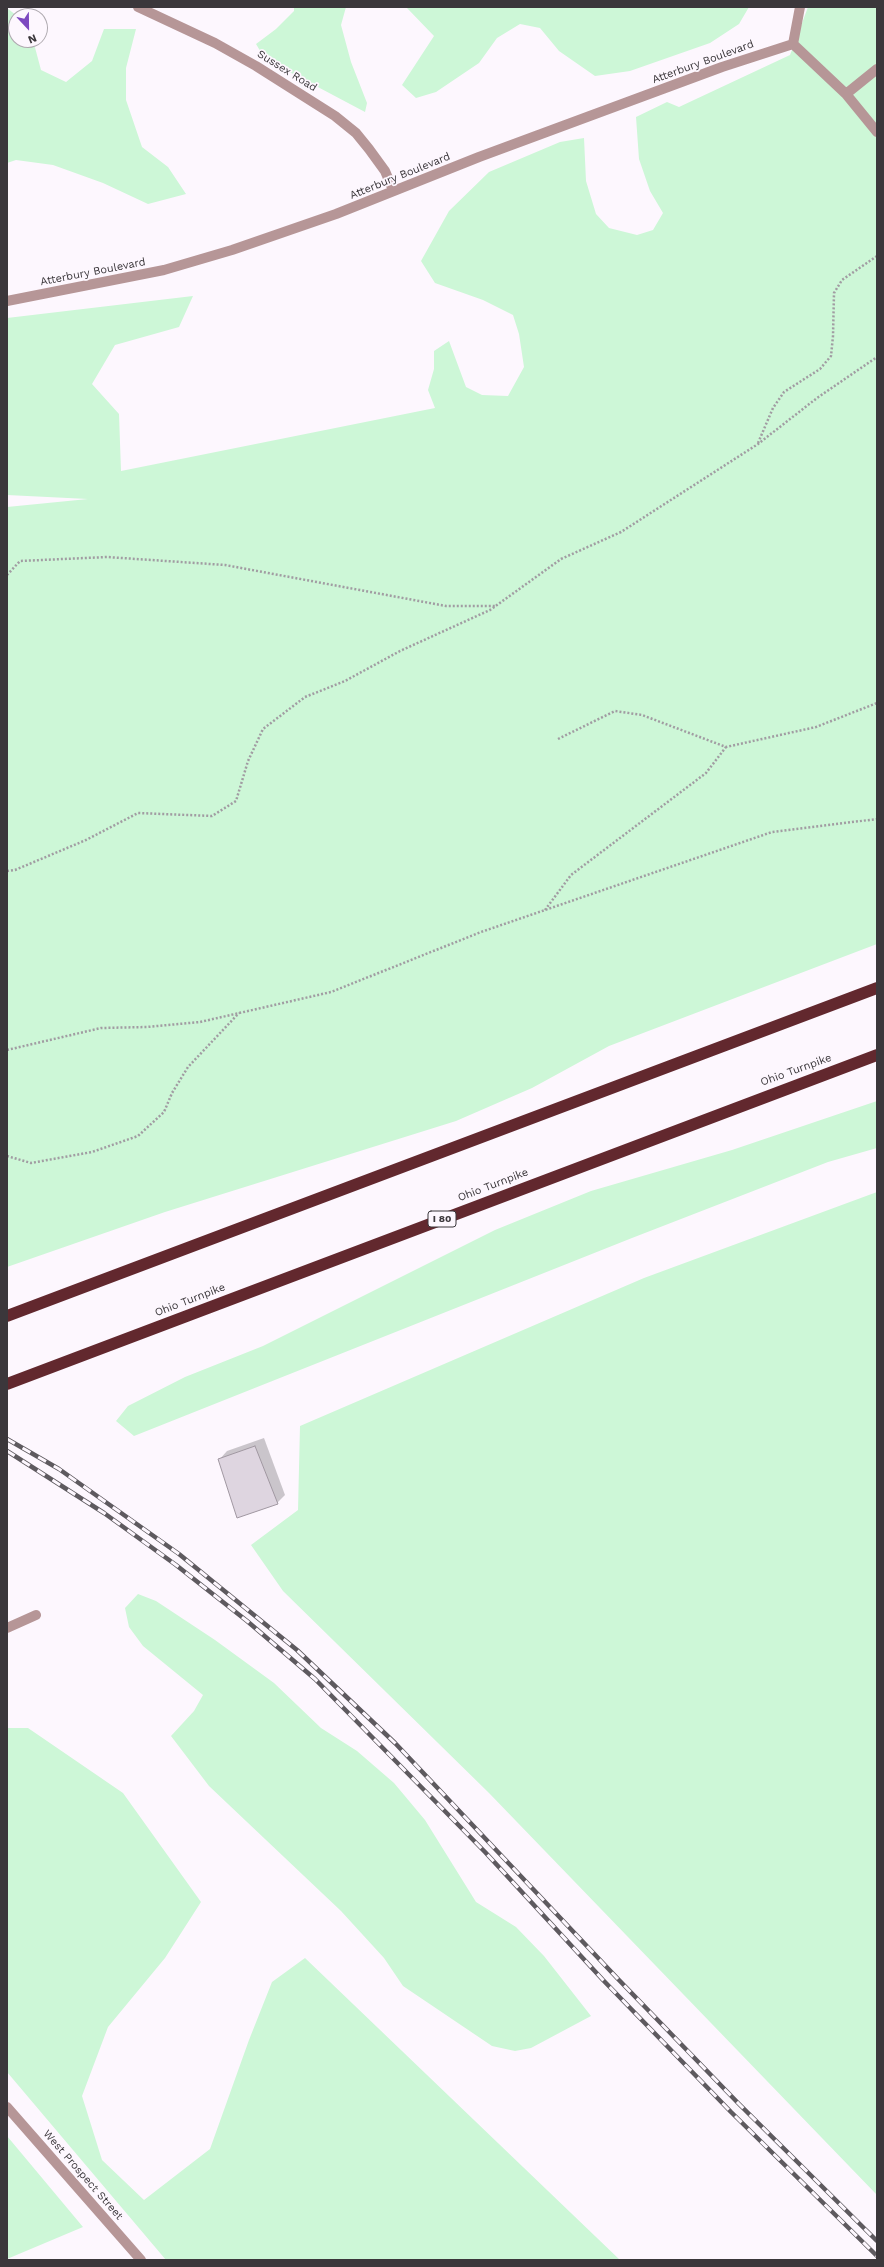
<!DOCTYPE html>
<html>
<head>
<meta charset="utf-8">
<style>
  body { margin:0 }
  #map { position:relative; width:884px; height:2267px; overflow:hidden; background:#fdf7fe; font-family:"Work Sans",sans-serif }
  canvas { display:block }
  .frame { position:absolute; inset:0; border:8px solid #3b373b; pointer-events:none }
  .north { position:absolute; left:8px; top:8px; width:40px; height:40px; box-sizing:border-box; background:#fdf7fe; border:1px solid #afaab0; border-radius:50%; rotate:158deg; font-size:11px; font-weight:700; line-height:16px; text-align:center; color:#3b373b }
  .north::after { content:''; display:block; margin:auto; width:14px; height:18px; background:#7d48c0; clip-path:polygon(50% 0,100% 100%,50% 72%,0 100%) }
</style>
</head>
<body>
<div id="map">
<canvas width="884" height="2267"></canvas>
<div class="frame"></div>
<div class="north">N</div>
</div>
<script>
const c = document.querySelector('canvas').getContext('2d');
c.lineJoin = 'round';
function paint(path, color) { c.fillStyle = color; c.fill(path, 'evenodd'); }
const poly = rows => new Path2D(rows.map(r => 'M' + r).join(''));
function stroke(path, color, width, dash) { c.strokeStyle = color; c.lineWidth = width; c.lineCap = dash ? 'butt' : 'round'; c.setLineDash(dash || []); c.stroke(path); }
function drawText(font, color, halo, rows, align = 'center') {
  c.font = font + ' "Work Sans",sans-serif'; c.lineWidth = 3.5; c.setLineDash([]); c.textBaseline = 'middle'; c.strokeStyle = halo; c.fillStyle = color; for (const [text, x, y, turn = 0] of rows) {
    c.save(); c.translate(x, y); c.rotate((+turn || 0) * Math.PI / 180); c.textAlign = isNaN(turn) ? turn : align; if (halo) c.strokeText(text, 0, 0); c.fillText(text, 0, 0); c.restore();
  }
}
const green = poly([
  [294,7,346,7,341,25,351,62,367,103,365,112,265,59,256,44,276,29,294,11],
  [400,7,749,7,739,24,710,43,630,71,595,76,559,51,540,28,520,24,497,38,479,63,436,92,416,98,402,85,434,36,407,8],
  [808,7,877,7,877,944,609,1046,532,1088,456,1121,165,1212,7,1267,7,507,88,499,7,495,7,318,193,296,179,327,115,345,92,384,119,414,121,471,435,408,428,390,434,369,434,351,449,341,466,387,482,395,508,396,524,367,519,334,513,315,483,300,435,283,421,261,449,211,489,172,560,142,584,138,586,181,596,214,609,228,637,235,653,230,663,213,650,191,639,159,636,117,667,102,679,107,790,55],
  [7,8,17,16,16,40,33,40,41,70,66,82,92,61,104,29,136,29,126,68,126,100,142,147,168,167,186,194,148,204,103,183,53,165,16,160,7,163],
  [877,1101,877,1148,828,1162,632,1238,134,1436,116,1421,128,1406,185,1377,263,1346,495,1230,591,1191,732,1150],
  [877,1192,877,2195,489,1793,283,1591,251,1545,298,1510,300,1426,644,1278],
  [138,1594,156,1601,215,1640,274,1683,321,1728,357,1751,394,1783,425,1820,476,1902,516,1927,544,1956,591,2016,531,2048,515,2051,492,2046,403,1986,384,1958,341,1911,209,1786,171,1736,194,1711,203,1695,143,1646,129,1627,125,1608],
  [7,1728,28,1728,123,1793,201,1902,165,1958,108,2027,82,2096,102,2160,144,2200,210,2149,249,2040,272,1982,305,1958,620,2260,166,2260,7,2072],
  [7,2136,83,2227,7,2259]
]);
const shadow = poly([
  [264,1438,285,1495,277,1503,219,1460,227,1451]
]);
const building = poly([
  [255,1446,278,1504,237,1518,218,1459,255,1446]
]);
const path = poly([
  [758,443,773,408,784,392,820,369,831,356,833,336,834,293,842,280,877,256],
  [7,575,20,561,107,557,225,565,446,606,496,606],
  [558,739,615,711,642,715,726,747,816,727,877,703],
  [7,871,15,870,86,840,138,813,212,816,236,801,248,761,263,729,305,697,345,681,400,651,490,610,561,559,621,532,758,444,817,398,877,357],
  [545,910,571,875,706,773,726,747],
  [7,1050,101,1028,147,1027,200,1022,331,992,481,932,772,832,877,819],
  [7,1156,31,1163,92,1152,138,1136,164,1112,172,1093,188,1067,239,1013]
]);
const minor = poly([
  [138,7,215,43,256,66,335,116,356,133,369,149,385,171,393,190],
  [793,44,846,94,877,132],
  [793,44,800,7],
  [846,94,877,69],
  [7,301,164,270,232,250,336,214,479,157,722,67,793,44],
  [7,1628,36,1615],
  [7,2107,141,2260]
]);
const highway = poly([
  [7,1316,877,988],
  [7,1384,877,1055]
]);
const rail = poly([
  [7,1439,59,1469,179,1554,297,1650,395,1743,618,1979,739,2104,877,2241],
  [7,1451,104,1513,176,1565,247,1621,315,1679,485,1852,603,1980,731,2112,877,2256]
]);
const shields = [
  [442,1219,28]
];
const shieldNames = [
  ["I 80",442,1219]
];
const streetNames = [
  ["Atterbury Boulevard",703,62,-20],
  ["Sussex Road",287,71,32],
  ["Atterbury Boulevard",400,176,-22],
  ["Atterbury Boulevard",93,272,-11],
  ["Ohio Turnpike",796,1070,-20],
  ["Ohio Turnpike",493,1185,-21],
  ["Ohio Turnpike",190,1300,-21],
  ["West Prospect Street",83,2175,49]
];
paint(green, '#cdf7d7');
paint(shadow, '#0003');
paint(building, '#ded5e0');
stroke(building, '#a097a1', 1);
stroke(path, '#a19ca2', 2.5, [2, 2]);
stroke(minor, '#b69697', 10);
stroke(highway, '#62282e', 12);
stroke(rail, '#5e5a5f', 4.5);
stroke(rail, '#fdf7fe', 3, [9]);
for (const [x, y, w] of shields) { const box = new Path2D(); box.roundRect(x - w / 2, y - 8, w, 16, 3); c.fillStyle = '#fdf7fe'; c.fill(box); stroke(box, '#3b373b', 1); }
drawText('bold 10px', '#3b373b', null, shieldNames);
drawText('11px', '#3b373b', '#fdf7fe', streetNames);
</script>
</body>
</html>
